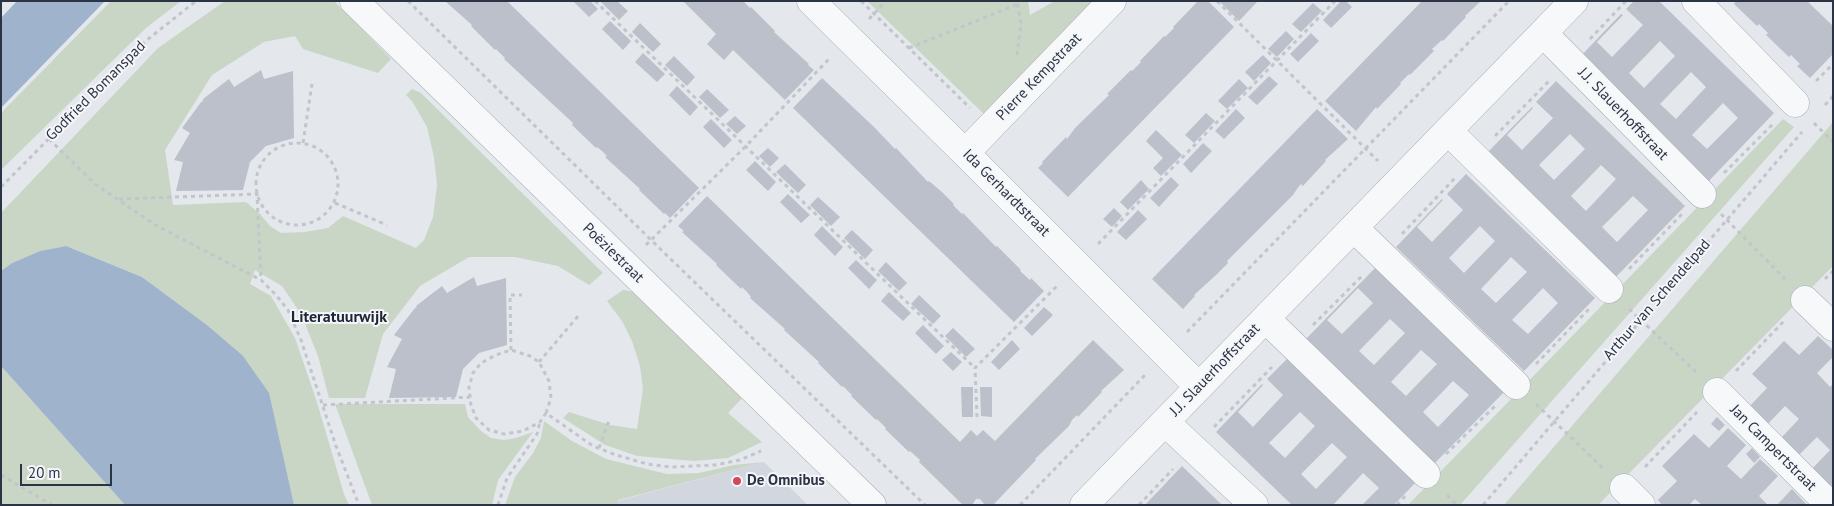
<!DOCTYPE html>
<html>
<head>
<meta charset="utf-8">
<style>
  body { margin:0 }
  #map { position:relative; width:1834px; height:506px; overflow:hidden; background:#e4e7ec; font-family:"PT Sans",sans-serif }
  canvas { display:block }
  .frame { position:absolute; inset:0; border:2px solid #2b3445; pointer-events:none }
  .scale { position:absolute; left:20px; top:464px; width:92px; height:22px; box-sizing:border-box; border:2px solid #2b3445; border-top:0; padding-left:6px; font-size:15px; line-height:18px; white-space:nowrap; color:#2b3445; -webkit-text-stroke:4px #f4f6f9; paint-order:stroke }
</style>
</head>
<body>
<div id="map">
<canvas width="1834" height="506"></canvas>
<div class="frame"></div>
<div class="scale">20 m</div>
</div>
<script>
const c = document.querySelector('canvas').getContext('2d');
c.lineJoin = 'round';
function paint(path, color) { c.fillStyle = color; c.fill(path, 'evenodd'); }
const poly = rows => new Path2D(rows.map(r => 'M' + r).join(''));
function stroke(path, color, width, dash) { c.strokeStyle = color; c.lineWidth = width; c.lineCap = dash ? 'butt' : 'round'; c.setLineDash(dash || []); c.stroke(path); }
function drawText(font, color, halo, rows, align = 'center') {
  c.font = font + ' "PT Sans",sans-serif'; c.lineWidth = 4; c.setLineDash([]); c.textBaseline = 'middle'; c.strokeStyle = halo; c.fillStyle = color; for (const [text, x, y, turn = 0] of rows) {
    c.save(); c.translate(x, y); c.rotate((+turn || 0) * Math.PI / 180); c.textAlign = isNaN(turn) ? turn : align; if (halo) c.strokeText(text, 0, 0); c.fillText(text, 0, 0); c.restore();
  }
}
const built = poly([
  [764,462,808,505,617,505,617,501]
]);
const green = poly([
  [111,1,181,1,146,28,1,170,1,113],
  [225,1,334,1,391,59,378,73,303,49,295,36,264,42,212,75,165,150,173,205,246,202,260,214,270,226,281,233,305,232,328,228,343,216,416,248,424,240,433,217,437,185,434,157,427,127,412,101,406,95,412,89,421,93,603,273,589,285,558,266,515,257,469,257,420,286,383,334,365,398,329,398,318,356,301,314,282,286,255,270,250,284,271,296,295,338,316,399,344,494,349,505,294,505,285,467,225,341,207,325,142,277,66,246,40,251,12,263,1,271,1,213,158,48],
  [867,1,1028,1,1030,15,1055,1,1098,1,984,114],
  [1783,119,1794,127,1460,505,1408,505],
  [1833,122,1833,266,1598,505,1504,505],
  [623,290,640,293,744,396,728,413,762,442,728,458,694,461,637,456,605,445,563,418,569,412,610,425,637,429,643,389,640,366,632,341,622,321,607,301],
  [1,366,125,505,1,505],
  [335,404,465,404,468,417,481,431,491,438,504,440,516,438,533,432,498,480,492,505,372,505],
  [544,421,572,441,606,459,667,474,699,473,734,465,764,462,618,500,617,505,505,505,515,477,533,453,541,438]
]);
const water = poly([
  [17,1,105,1,1,108,1,18],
  [66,246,142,277,207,325,243,356,269,393,294,505,125,505,1,366,1,271,12,263,40,251]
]);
const building = poly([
  [445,1,507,1,699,188,670,218,665,213,664,214,639,190,640,189,605,157,607,156,602,151,597,147,596,148,572,125,573,123,504,59,505,58,496,49,495,50,471,26,472,25],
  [573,1,590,1,598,9,589,17],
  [600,1,617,1,628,11,619,20],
  [683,1,743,1,750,8,751,7,775,31,774,32,809,64,808,65,814,70,785,100,733,50,724,60,707,44,716,34],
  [1198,1,1208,1,1234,27,1068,197,1038,168,1043,163,1042,162,1066,137,1067,139,1075,128,1109,95,1107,94,1131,70,1132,71,1141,62,1140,61,1164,36,1165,37,1174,28,1173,27],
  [1219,1,1258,1,1239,21],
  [1341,1,1346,1,1352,7,1331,28,1323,20],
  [1422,1,1481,1,1465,16,1466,17,1443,41,1442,40,1432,49,1434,51,1410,75,1409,74,1400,83,1401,84,1377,109,1376,107,1356,131,1325,101],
  [1634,1,1659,1,1774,113,1704,186,1576,61,1621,14,1623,15,1597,42,1612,57,1643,25,1626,9],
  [1660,41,1675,56,1644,88,1629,73],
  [1691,72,1706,87,1676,119,1660,104],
  [1723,103,1738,118,1707,149,1692,135],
  [1736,1,1807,1,1833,26,1833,54,1810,78,1797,66,1800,64,1791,55,1789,57,1766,35,1768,33,1759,24,1757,26,1734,4],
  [1313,3,1322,11,1301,32,1292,24],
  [610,21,631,41,623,50,602,29],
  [640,23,661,44,653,52,632,32],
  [1286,31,1294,39,1277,57,1268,49],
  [1311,33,1319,41,1298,62,1290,54],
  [643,53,665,74,657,82,635,62],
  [1263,55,1271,63,1254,81,1245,72],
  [674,56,695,77,687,86,665,65],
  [261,70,264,79,293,71,294,138,266,146,250,162,243,190,176,191,183,162,174,160,190,133,182,128,202,101,203,102,203,99,229,79,234,87],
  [1269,76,1278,84,1257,105,1248,97],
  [822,78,874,127,895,149,896,148,928,182,929,181,942,192,954,204,953,205,962,214,963,213,996,247,997,246,1021,270,1020,271,1030,280,1031,278,1044,291,1014,322,793,108],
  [1239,79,1248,88,1227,109,1218,101],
  [1556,81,1685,206,1614,279,1486,154,1532,107,1533,108,1507,135,1522,150,1553,118,1536,102],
  [1570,134,1585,149,1554,180,1539,165],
  [1601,165,1616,179,1586,211,1571,196],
  [1633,196,1648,210,1617,242,1602,227],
  [677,86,698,107,690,116,669,95],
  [707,89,729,110,720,118,699,97],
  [1236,109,1245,118,1224,139,1215,131],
  [1317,109,1348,139,1325,160,1326,161,1303,186,1301,184,1297,189,1293,195,1227,261,1228,263,1216,275,1194,295,1195,296,1183,309,1152,279],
  [1206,113,1215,121,1194,143,1185,135],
  [735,116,746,126,737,134,726,124],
  [711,119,732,140,724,148,703,127],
  [1156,130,1182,155,1161,176,1153,168,1163,158,1146,141],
  [1203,143,1212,151,1191,173,1183,164],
  [768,148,779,158,770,167,759,156],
  [755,161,776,182,768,191,746,170],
  [785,164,806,185,798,193,776,172],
  [1466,174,1595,298,1524,371,1396,247,1442,199,1443,200,1417,227,1432,242,1463,210,1447,194],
  [1480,226,1495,241,1464,273,1449,258],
  [1511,257,1527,272,1496,303,1481,289],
  [1543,288,1558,303,1528,334,1512,320],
  [1171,177,1179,185,1159,207,1150,198],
  [1141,180,1149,189,1128,210,1120,202],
  [788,194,810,215,801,223,780,202],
  [707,196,960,442,971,430,977,436,983,430,995,441,1093,340,1124,370,1101,391,1102,392,1078,417,1077,415,1072,420,1069,426,1035,459,1036,460,994,504,985,505,980,499,976,499,972,505,963,505,919,462,920,460,910,451,909,452,885,429,886,428,877,419,876,420,851,396,852,395,843,386,842,387,818,363,819,362,784,330,785,329,750,298,751,297,747,292,742,287,741,289,716,265,717,264,682,232,684,231,678,226],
  [818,197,840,217,831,226,810,205],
  [1114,208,1122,216,1112,227,1103,219],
  [1138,210,1147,219,1126,240,1117,232],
  [822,226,843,247,835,256,814,235],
  [852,230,873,250,865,259,844,238],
  [856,260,877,280,869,289,848,268],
  [886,262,907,283,899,291,878,271],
  [1377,266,1505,391,1434,464,1306,339],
  [1358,288,1373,303,1342,334,1327,320],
  [1390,319,1405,333,1374,365,1359,351],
  [1421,350,1437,364,1406,396,1391,382],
  [1453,381,1469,395,1438,427,1423,412],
  [474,277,477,286,506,278,507,345,479,353,463,369,456,397,389,398,396,369,387,367,402,339,394,335,415,308,417,307,416,306,442,286,447,293],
  [889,292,911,313,903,321,881,301],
  [919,295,941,316,933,324,911,304],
  [1044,307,1053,315,1032,336,1024,328],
  [923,325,944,346,936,354,915,333],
  [953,328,975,349,966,357,945,336],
  [1818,336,1833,350,1833,357,1817,373,1830,387,1833,384,1833,484,1829,488,1811,470,1830,450,1817,437,1797,457,1780,439,1799,419,1785,406,1766,426,1748,408,1767,388,1752,374,1784,341,1799,355],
  [1012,340,1020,349,999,370,991,362],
  [951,352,962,362,953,371,942,360],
  [1287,359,1415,483,1394,505,1362,505,1379,488,1363,473,1333,505,1292,505,1216,432,1262,384,1263,385,1238,412,1253,427,1283,395,1267,379],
  [1300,412,1315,426,1285,458,1269,443],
  [1332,443,1347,457,1316,489,1301,474],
  [961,387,973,387,973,417,962,417],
  [980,387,992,387,992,417,981,416],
  [1717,417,1725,425,1719,431,1711,424],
  [1728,428,1746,445,1727,466,1741,479,1760,459,1778,476,1759,496,1768,505,1702,505,1695,499,1689,505,1662,505,1658,500,1677,481,1662,466,1694,434,1709,448],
  [1752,448,1760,457,1754,463,1746,454],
  [1182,466,1222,505,1145,505],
  [1792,489,1807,505,1777,505]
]);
const path = poly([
  [408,1,651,240,925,505],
  [595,1,975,368],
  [861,1,970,108],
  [1217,1,1378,161],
  [869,19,886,1],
  [1590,39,1626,1],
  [909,48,1018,4],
  [1017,55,1021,24,1017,1],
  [1816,81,1833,64],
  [1825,105,1833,96],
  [1814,123,1833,142],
  [1495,136,1549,81],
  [49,139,95,184,157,226,261,280,276,295,288,310,301,340,336,446,359,505],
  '256 184a41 41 0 1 1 82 0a41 41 0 1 1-82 0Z',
  [303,143,312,84],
  [1724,173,1774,123],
  [1,187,147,40,196,1],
  [119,199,257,194,261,280],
  [335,203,387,225],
  [1721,214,1785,279],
  [1402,234,1455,178],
  [1098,244,1335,1],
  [646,245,745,147,829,59],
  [1629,269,1682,214],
  [1825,279,1833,271],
  [1629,309,1697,373],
  [1313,325,1362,276],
  [1187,332,1509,1],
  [511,350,510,295,522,295],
  [539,362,579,315],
  [1536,364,1589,309],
  [1736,371,1784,321],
  [1536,404,1604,469],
  [323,405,470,397],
  [546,413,551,398,549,381,539,362,530,356,511,350,496,355,481,363,473,373,469,387,471,405,476,418,489,430,504,434,523,431,540,422,546,413,593,446,616,455,647,464,671,467,715,465,740,460,761,451],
  [977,417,975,368,1057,286],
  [1214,427,1272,367],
  [599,448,610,418],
  [1446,454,1495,406],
  [1645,467,1697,412],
  [1,475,52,505],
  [1447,495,1457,505],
  [498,505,507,478,537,434,540,422],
  [1020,505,1146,374],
  [1139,505,1173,469],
  [1397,505,1407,494],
  [1483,505,1802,132]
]);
const street = poly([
  [354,1,872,505],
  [811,1,965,153,1199,387],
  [1696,1,1795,103],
  [1543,33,1702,194],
  [1448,131,1609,289],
  [965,153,1112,1],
  [1354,228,1516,385],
  [1805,300,1833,327],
  [1266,319,1426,474],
  [1717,392,1830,505],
  [1165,422,1254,505],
  [1624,488,1641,505],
  [1084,505,1574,1]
]);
const markers = [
  [737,481,5,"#d1495b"]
];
const streetNames = [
  ["Pierre Kempstraat",1039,77,-46],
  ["Godfried Bomanspad",96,91,-45],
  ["J.J. Slauerhoffstraat",1623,114,46],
  ["Ida Gerhardtstraat",1006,193,45],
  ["Poëziestraat",613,253,44],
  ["Arthur van Schendelpad",1657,300,-49],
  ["J.J. Slauerhoffstraat",1215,370,-46],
  ["Jan Campertstraat",1773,448,45]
];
const poiNames = [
  ["De Omnibus",747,481]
];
const neighbourhoodNames = [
  ["Literatuurwijk",339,317]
];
paint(built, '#d2d6de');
paint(green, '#c9d6c5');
paint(water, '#9fb4cc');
paint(building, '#bbc0ca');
stroke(street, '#a9aeb7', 29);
stroke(path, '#c2c5cb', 3, [4, 4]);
stroke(street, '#f7f8fa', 28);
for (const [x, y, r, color] of markers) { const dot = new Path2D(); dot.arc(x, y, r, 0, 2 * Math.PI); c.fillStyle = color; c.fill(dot); stroke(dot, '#f4f6f9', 2); }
drawText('15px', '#2b3445', '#f4f6f9', streetNames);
drawText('bold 15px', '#2b3445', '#f4f6f9', poiNames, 'left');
drawText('bold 16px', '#1d2536', '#f4f6f9', neighbourhoodNames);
</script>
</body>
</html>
